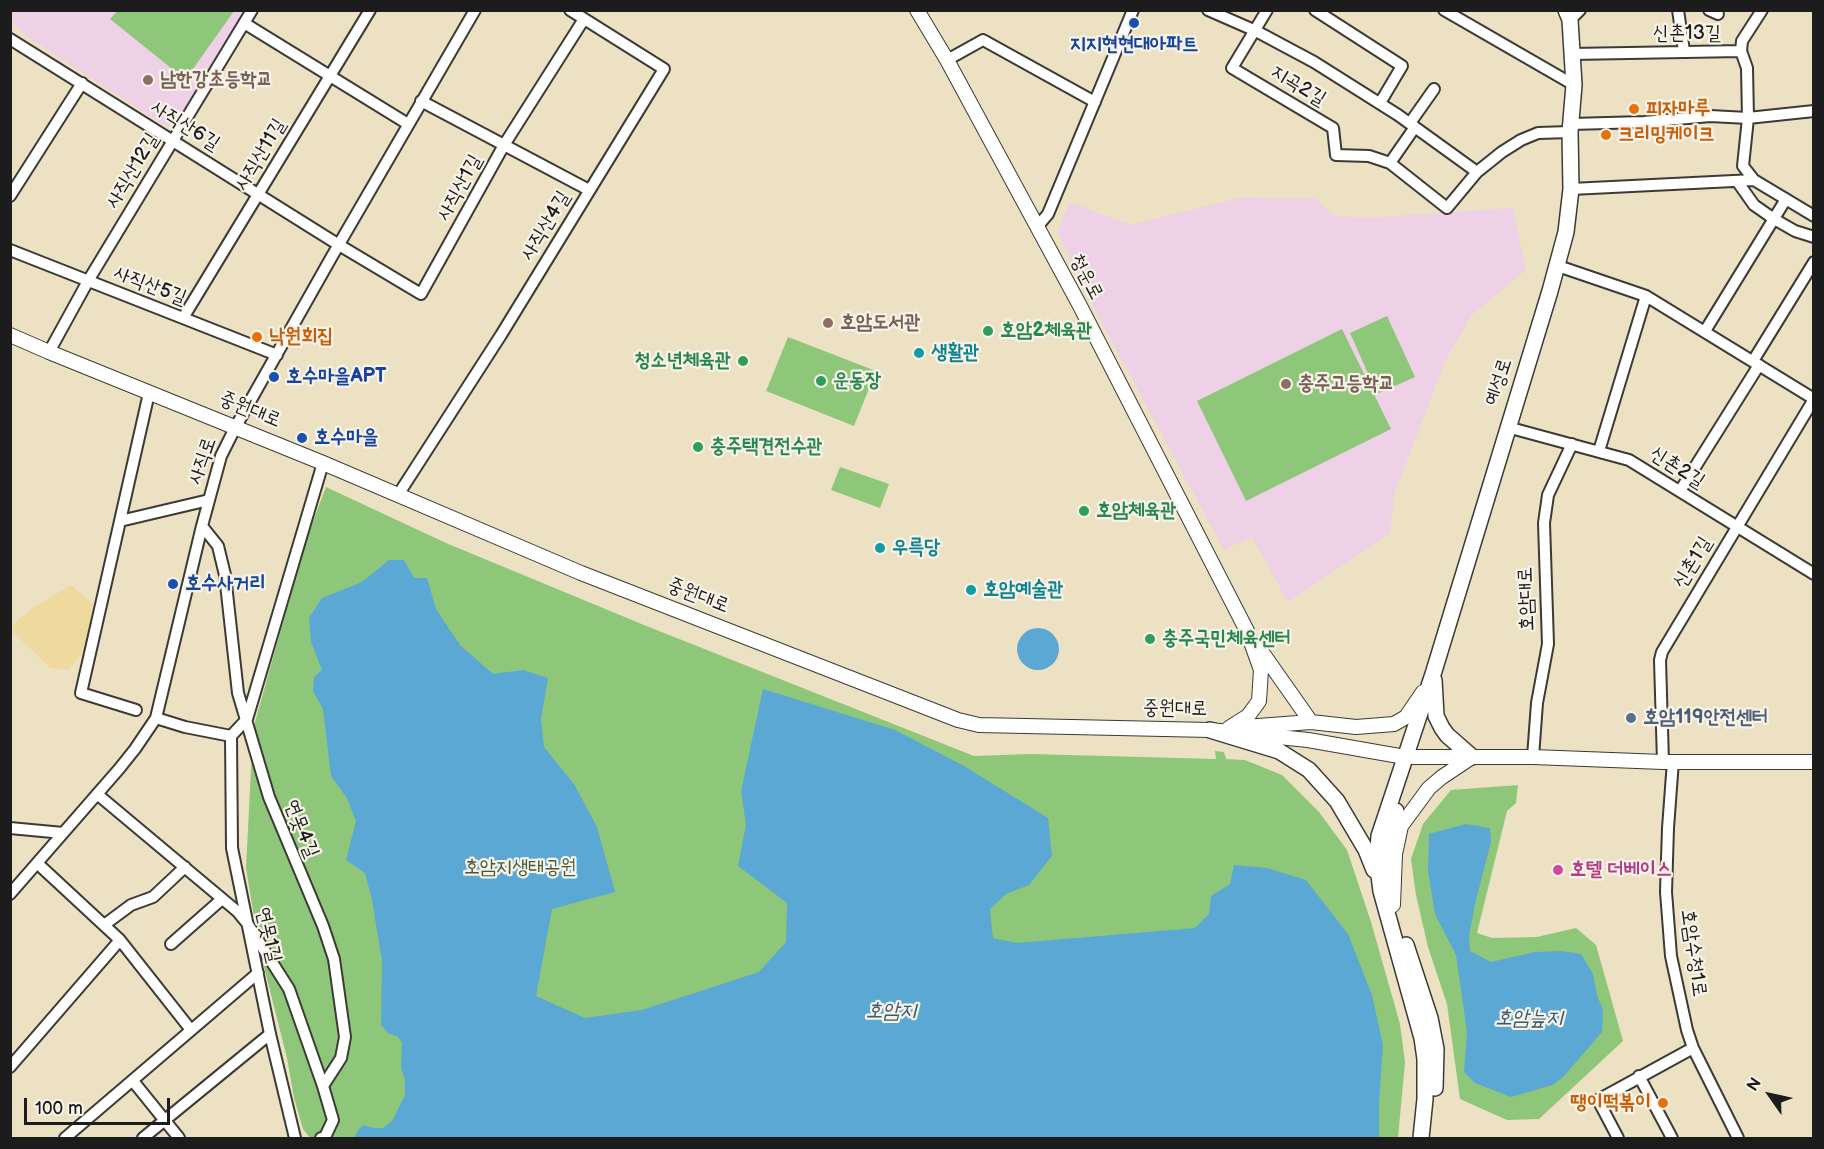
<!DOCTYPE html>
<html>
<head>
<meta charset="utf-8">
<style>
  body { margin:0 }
  #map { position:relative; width:1824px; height:1149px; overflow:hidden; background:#ece2c3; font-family:"Balsamiq Sans",sans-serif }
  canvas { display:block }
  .frame { position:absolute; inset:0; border:12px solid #1c1c1c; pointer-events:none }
  .north { position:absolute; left:1740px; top:1065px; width:60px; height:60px; -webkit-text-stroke:4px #f7f3e8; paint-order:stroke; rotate:304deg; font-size:16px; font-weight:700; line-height:24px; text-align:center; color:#1c1c1c }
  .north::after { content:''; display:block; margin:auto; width:21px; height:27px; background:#1c1c1c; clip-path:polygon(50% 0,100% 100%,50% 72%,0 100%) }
  .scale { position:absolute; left:24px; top:1098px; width:146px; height:27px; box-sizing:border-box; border:3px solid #1c1c1c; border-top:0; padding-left:8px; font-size:18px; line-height:21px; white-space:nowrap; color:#1c1c1c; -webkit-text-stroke:4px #f7f3e8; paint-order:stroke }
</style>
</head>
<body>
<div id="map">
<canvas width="1824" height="1149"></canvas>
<div class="frame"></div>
<div class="north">N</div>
<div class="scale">100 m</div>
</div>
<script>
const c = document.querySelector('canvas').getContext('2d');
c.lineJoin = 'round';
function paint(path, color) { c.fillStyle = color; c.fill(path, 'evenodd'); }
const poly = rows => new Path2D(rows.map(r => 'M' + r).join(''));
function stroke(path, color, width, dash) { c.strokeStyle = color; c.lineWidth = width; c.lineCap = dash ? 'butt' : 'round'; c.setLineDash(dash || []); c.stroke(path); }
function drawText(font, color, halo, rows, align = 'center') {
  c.font = font + ' "Balsamiq Sans","Poor Story",sans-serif'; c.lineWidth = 4.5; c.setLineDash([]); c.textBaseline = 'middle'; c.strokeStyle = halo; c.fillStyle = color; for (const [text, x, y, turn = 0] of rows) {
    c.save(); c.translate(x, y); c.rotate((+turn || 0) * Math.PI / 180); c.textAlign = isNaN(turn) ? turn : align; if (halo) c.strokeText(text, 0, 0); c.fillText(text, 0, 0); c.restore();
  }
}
const built = poly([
  [10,11,245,11,176,124,165,126,26,36,11,20],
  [1244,197,1295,199,1315,198,1332,215,1364,218,1513,208,1526,270,1472,315,1446,359,1394,495,1390,533,1288,602,1252,537,1224,550,1095,310,1057,231,1070,202,1130,225]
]);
const green = poly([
  [118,10,234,10,234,11,188,76,176,84,166,80,171,68,110,19],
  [1387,316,1415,377,1377,394,1350,333],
  [1342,329,1391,429,1246,501,1197,401],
  [788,337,876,371,854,426,766,391],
  [840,467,889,484,880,508,831,490],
  [326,487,446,543,644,625,974,756,1031,754,1216,759,1215,751,1224,752,1226,759,1245,760,1282,775,1319,812,1347,850,1371,922,1400,1024,1405,1062,1398,1138,310,1138,303,1129,294,1098,287,1058,259,947,246,868,253,729,307,537],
  [1518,785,1516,803,1507,811,1477,933,1492,938,1537,937,1576,928,1596,945,1623,1041,1539,1119,1507,1120,1460,1099,1447,1004,1428,947,1416,895,1411,859,1423,824,1451,790]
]);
const sand = poly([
  [71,585,94,605,87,648,69,670,50,668,11,630,10,627,31,609]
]);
const water = poly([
  [389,560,404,560,414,578,427,578,436,609,460,645,493,674,523,670,548,678,541,719,544,747,574,784,597,827,615,892,552,909,536,996,585,1018,642,1010,759,972,786,942,787,903,738,866,746,825,741,791,763,689,895,730,964,766,1048,818,1052,856,1029,885,1006,894,990,909,993,938,1017,943,1195,928,1209,914,1211,896,1230,884,1234,865,1267,868,1306,880,1348,934,1372,995,1383,1045,1379,1104,1379,1138,354,1138,359,1129,364,1125,373,1128,383,1128,392,1121,405,1095,405,1080,401,1067,402,1043,398,1037,388,1033,381,1025,382,961,372,900,365,873,346,860,356,821,347,798,331,776,323,709,313,691,314,677,322,670,311,642,309,618,322,598,362,582],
  '1017 649a21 21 0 1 1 42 0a21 21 0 1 1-42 0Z',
  [1466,824,1490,828,1491,842,1475,904,1469,936,1470,951,1491,962,1535,952,1562,951,1581,954,1593,974,1597,995,1603,1010,1602,1032,1564,1076,1553,1085,1511,1097,1475,1083,1464,1072,1467,1032,1456,955,1435,914,1428,871,1429,834]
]);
const minor = poly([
  [1208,10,1256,31,1314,62,1398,115,1477,172,1502,152,1521,140,1538,133,1570,132],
  [1267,10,1232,68,1333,128,1336,155,1369,156,1390,163,1447,208,1477,172],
  [1315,10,1402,66,1380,103],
  [1444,10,1574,85],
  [1678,10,1684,51],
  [1709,10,1718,14],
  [1570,20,1580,10],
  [244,23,408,124],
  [10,39,339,245,421,294,504,145,584,19],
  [1572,54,1741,51],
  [947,60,983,40,1095,102],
  [421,101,589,190],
  [1410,123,1434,89],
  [1571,124,1644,122,1710,116,1748,118,1814,111],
  [1390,163,1415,127],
  [1754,180,1743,166,1748,118,1747,68,1741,51,1742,41,1762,10],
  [1737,181,1754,205,1774,219,1795,231,1814,237],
  [1571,189,1754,180,1814,216],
  [10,196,82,83],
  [1037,227,1048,214,1133,10],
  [10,250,277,355],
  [1558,266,1646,296,1814,399],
  [183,318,370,10],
  [1705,331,1786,199],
  [49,352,88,281,252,10],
  [1753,361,1814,262],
  [1507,427,1629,460,1814,574],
  [1599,451,1646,296],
  [1680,491,1759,365],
  [398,495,501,335,664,69,570,10],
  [120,521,209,500],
  [202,526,218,546,225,575,238,693,269,797,323,926,334,959,345,1037,341,1058,323,1086],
  [136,710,81,693,149,393],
  [156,718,185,727,231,736],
  [1533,757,1537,703,1548,644,1544,523,1548,495,1572,444],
  [1673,761,1668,828,1666,892,1671,956,1687,1030,1693,1048,1738,1138],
  [1663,762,1660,660,1662,652,1814,399],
  [97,794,238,912,247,923,289,989,323,1086,333,1120,325,1137,321,1138],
  [10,828,63,833],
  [37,863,120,940,191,1030],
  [10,894,119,769,135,749,156,718,202,526,221,456,235,428,331,258,475,10],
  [104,925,131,905,153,897,185,867],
  [171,944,222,899],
  [10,1067,120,940],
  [1639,1076,1672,1138],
  [133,1081,179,1138],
  [65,1138,258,973],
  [143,1138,270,1034],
  [295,1138,270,1034,232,848,231,736,247,719,323,463],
  [1618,1138,1598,1100,1693,1048]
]);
const tertiary = poly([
  [917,10,947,60,1079,304,1247,631,1261,670,1259,701,1248,716,1229,728],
  [10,335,49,352,323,463,581,573,958,720,979,725,1210,730,1308,740,1405,757,1533,757,1663,762,1814,762],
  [1259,648,1311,722],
  [1245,727,1311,722,1356,727,1394,724,1406,717,1423,692],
  [1393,905,1395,854,1401,826,1429,788,1442,777,1472,757]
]);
const secondary = poly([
  [1434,680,1436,716,1442,728,1447,735,1472,757],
  [1210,730,1279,751,1309,770,1337,801,1366,850,1374,870],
  [1388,873,1386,862,1396,811],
  [1406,945,1430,1018,1436,1049,1435,1088],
  [1421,1138,1425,1099,1425,1059,1422,1038,1381,891,1377,860,1379,836,1434,671,1550,291,1566,232,1571,189,1570,132,1574,85,1570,20,1566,10]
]);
const markers = [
  [1134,23,6,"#1a4fb4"],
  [148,80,6,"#8d6e63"],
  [1634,109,6,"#e8710a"],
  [1606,135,6,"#e8710a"],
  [828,323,6,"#8d6e63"],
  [988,331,6,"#2e9e5b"],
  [257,337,6,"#e8710a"],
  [919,353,6,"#0f9aa8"],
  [743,361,6,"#2e9e5b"],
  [274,377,6,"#1a4fb4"],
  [821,381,6,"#2e9e5b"],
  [1286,384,6,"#8d6e63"],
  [302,438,6,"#1a4fb4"],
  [698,447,6,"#2e9e5b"],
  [1084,511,6,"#2e9e5b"],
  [880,548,6,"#0f9aa8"],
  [173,584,6,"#1a4fb4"],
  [971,590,6,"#0f9aa8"],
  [1150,639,6,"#2e9e5b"],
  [1631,718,6,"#5c6f8a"],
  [1558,870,6,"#d1479c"],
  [1663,1103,6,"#e8710a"]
];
const streetNames = [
  ["신촌13길",1687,34],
  ["지곡2길",1298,86,31],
  ["사직산6길",185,126,32],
  ["사직산11길",261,155,-59],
  ["사직산12길",133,171,-59],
  ["사직산1길",460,188,-61],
  ["사직산4길",546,226,-59],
  ["청운로",1086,277,62],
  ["사직산5길",150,286,21],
  ["예성로",1499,382,-72],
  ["중원대로",250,410,22],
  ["사직로",203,461,-71],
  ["신촌2길",1677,468,32],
  ["신촌1길",1693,563,-59],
  ["중원대로",698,596,21],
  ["호암대로",1527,599,-92],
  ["중원대로",1175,709,1],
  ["연못4길",301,829,68],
  ["연못1길",268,935,77],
  ["호암수청1로",1693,953,82]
];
const transitNames = [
  ["지지현현대아파트",1134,45,"center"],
  ["호수마을APT",286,377],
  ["호수마을",314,438],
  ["호수사거리",185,584]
];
const educationNames = [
  ["남한강초등학교",160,80],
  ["호암도서관",840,323],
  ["충주고등학교",1298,384]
];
const foodNames = [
  ["피자마루",1646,109],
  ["크리밍케이크",1618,135],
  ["낙원회집",269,337],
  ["땡이떡볶이",1651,1103,"right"]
];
const leisureNames = [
  ["호암2체육관",1000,331],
  ["청소년체육관",731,361,"right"],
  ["운동장",833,381],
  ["충주택견전수관",710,447],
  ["호암체육관",1096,511],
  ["충주국민체육센터",1162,639]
];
const cultureNames = [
  ["생활관",931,353],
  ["우륵당",892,548],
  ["호암예술관",983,590]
];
const serviceNames = [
  ["호암119안전센터",1643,718]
];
const parkNames = [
  ["호암지생태공원",520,868]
];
const hotelNames = [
  ["호텔 더베이스",1570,870]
];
const waterNames = [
  ["호암지",891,1012],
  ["호암늪지",1529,1019]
];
paint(built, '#eed0e7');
paint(green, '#8ec77a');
paint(sand, '#eeda9e');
paint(water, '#5ba8d4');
stroke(minor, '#3b3a35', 14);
stroke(tertiary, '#3b3a35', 16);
stroke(secondary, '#3b3a35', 18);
stroke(minor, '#fff', 10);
stroke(tertiary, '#fff', 14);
stroke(secondary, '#fff', 15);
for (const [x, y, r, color] of markers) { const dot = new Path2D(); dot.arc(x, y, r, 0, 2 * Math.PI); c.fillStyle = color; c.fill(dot); stroke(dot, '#f7f3e8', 2); }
drawText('20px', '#1c1c1c', '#f7f3e8', streetNames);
drawText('bold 20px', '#164399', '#f7f3e8', transitNames, 'left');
drawText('bold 20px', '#785e54', '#f7f3e8', educationNames, 'left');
drawText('bold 20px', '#c56008', '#f7f3e8', foodNames, 'left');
drawText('bold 20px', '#27864d', '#f7f3e8', leisureNames, 'left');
drawText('bold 20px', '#0d838f', '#f7f3e8', cultureNames, 'left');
drawText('bold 20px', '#4e5e75', '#f7f3e8', serviceNames, 'left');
drawText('20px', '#44583d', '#f7f3e8', parkNames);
drawText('bold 20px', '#b23c85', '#f7f3e8', hotelNames, 'left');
drawText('italic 21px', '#385b6f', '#f7f3e8', waterNames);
</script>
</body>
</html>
